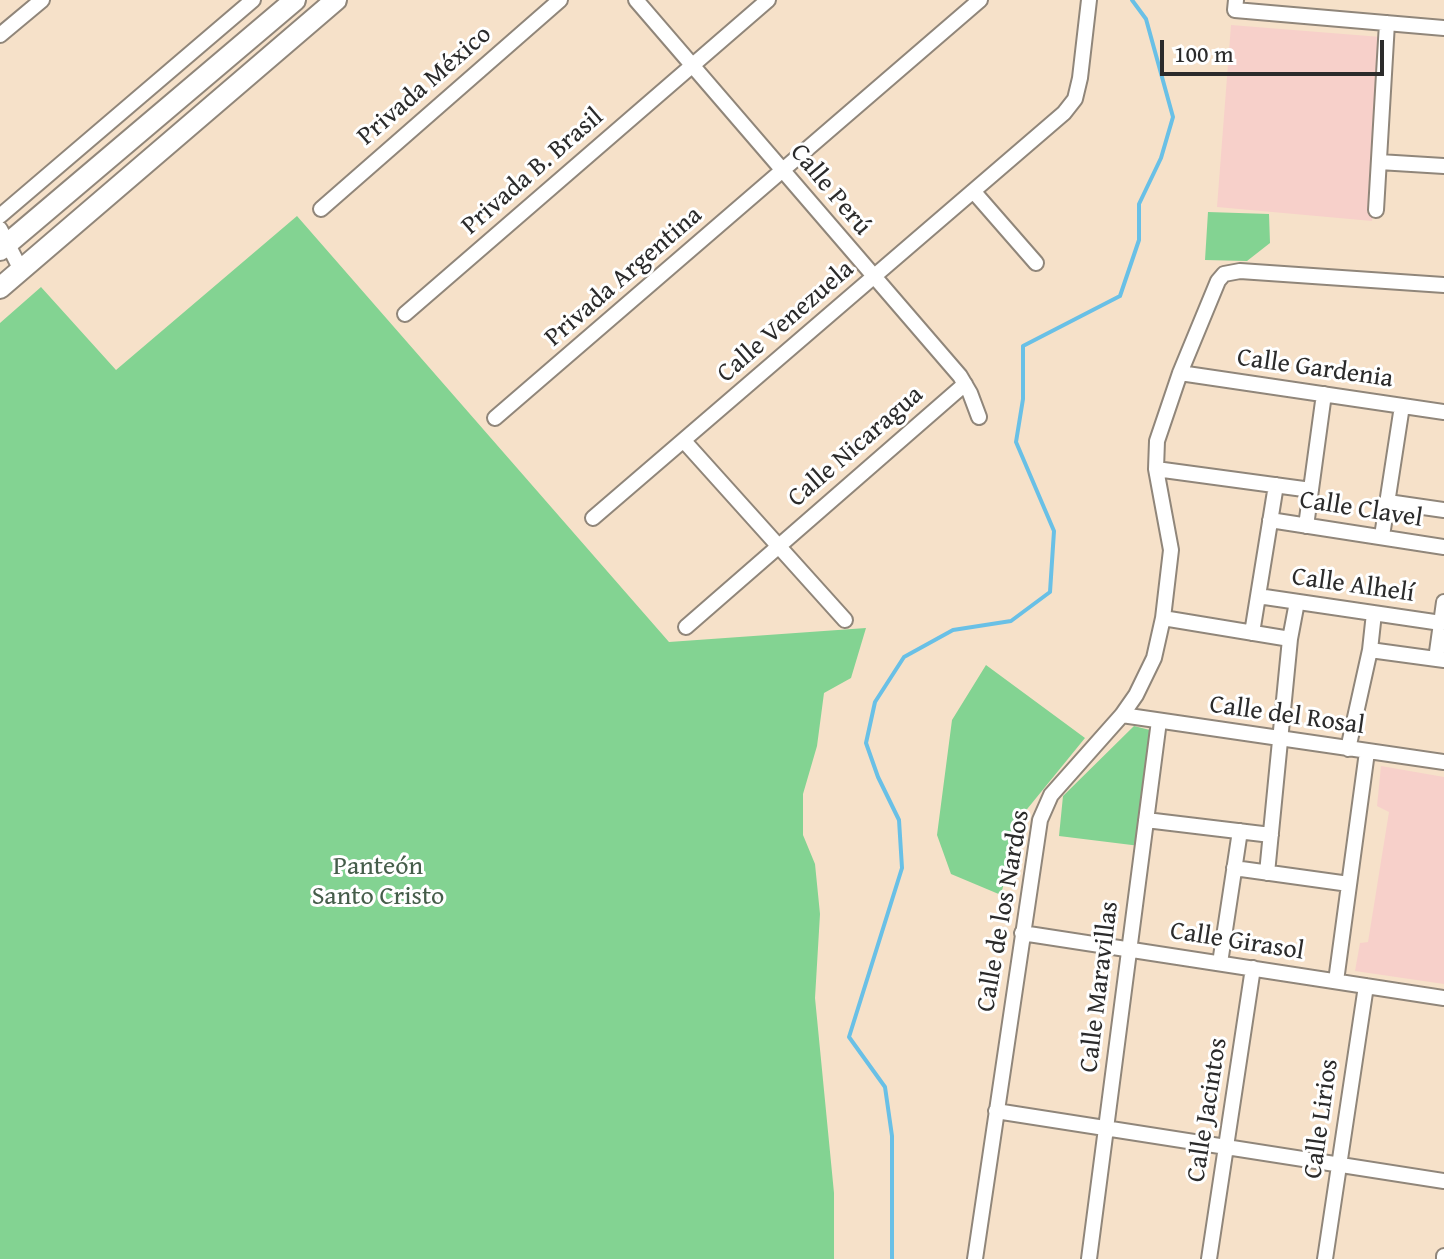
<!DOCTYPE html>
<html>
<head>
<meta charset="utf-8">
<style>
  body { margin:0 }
  #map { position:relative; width:1444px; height:1259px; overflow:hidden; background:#f6e1c9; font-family:"Gentium Book Plus",serif }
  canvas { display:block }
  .scale { position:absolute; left:1160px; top:40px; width:224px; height:36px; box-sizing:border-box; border:4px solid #2b2b2b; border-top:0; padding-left:10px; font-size:24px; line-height:28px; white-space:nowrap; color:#2b2b2b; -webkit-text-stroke:6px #fff; paint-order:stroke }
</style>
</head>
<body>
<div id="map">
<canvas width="1444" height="1259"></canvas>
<div class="scale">100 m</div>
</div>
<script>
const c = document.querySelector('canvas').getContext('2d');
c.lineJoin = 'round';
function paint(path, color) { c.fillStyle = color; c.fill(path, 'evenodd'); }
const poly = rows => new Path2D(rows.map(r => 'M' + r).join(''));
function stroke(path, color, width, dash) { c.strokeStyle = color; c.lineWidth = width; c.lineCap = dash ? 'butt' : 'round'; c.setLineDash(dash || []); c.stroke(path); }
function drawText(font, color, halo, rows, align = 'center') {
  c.font = font + ' "Gentium Book Plus",serif'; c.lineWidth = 6; c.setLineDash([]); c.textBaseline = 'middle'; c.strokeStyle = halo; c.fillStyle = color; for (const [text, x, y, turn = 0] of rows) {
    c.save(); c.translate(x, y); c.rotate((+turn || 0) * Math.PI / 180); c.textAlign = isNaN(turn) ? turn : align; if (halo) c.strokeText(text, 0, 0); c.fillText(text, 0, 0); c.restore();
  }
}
const built = poly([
  [1231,25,1381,37,1372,221,1217,207],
  [1381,766,1444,777,1444,984,1355,971,1360,943,1368,942,1389,812,1377,806]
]);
const green = poly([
  [1208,212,1269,214,1270,243,1247,261,1205,260],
  [297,216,669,642,866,628,851,678,824,693,817,746,803,794,803,835,815,864,820,914,815,998,834,1193,834,1259,0,1259,0,323,41,287,116,370],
  [986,665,1085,738,1019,819,1001,895,951,874,937,835,952,720],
  [1134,726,1154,731,1140,846,1059,836,1063,796]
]);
const stream = poly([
  [892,1259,892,1136,885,1087,849,1037,902,868,899,820,878,777,866,743,875,702,904,657,953,630,1011,621,1050,592,1054,531,1016,442,1023,399,1023,346,1120,296,1139,240,1139,204,1161,158,1173,117,1146,19,1132,0]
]);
const street = poly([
  [636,0,960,376,970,393,979,417],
  [1236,0,1235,10,1444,28],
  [0,35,42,0],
  [1379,162,1444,166],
  [974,192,1036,263],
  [321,209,560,0],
  [1376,210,1387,23],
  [0,216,253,0],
  [0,229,21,270],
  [405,314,768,0],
  [1180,373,1444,412],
  [495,418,980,0],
  [684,441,845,620],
  [1156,469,1311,490],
  [1388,502,1444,510],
  [593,518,1064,113,1075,99,1080,78,1089,0],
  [1270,520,1444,547],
  [1306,526,1324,394],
  [1382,536,1402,406],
  [1258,596,1441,623],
  [1163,618,1290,639],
  [686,627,965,384],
  [1252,633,1276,485],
  [1370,650,1444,660],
  [1436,659,1444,602],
  [1122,715,1444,762],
  [1348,749,1370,650,1374,613],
  [1146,820,1271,835],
  [1234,868,1349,884],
  [1267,873,1290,639,1297,602],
  [1022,933,1444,998],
  [1220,963,1240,831],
  [1336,981,1367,752],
  [996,1111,1444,1181],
  [975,1259,1040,820,1051,795,1122,715,1136,695,1154,658,1163,618,1171,550,1156,469,1157,441,1180,373,1218,281,1224,274,1240,271,1444,285],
  [1089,1259,1159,721],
  [1209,1259,1253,968],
  [1325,1259,1366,986],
  [1444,1259,1444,1256]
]);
const secondary = poly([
  [0,250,295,0],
  [0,288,336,0]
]);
const streetNames = [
  ["Privada México",425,86,-41],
  ["Privada B. Brasil",533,172,-41],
  ["Calle Perú",830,190,50],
  ["Privada Argentina",624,277,-41],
  ["Calle Venezuela",786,322,-41],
  ["Calle Gardenia",1315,369,8],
  ["Calle Nicaragua",856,447,-41],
  ["Calle Clavel",1361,510,9],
  ["Calle Alhelí",1353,586,8],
  ["Calle del Rosal",1287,716,8],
  ["Calle de los Nardos",1004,911,-80],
  ["Calle Girasol",1237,942,9],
  ["Calle Maravillas",1100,987,-83],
  ["Calle Jacintos",1208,1110,-81],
  ["Calle Lirios",1322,1119,-82]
];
const parkNames = [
  ["Panteón",378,867],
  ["Santo Cristo",378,897]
];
paint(built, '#f7d0ca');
paint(green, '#83d392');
stroke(stream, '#69c0e6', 4);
stroke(street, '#90867a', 18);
stroke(secondary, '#90867a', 24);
stroke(street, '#fff', 14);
stroke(secondary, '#fff', 20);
drawText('26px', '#2b2b2b', '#fff', streetNames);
drawText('26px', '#455d4a', '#fff', parkNames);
</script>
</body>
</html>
